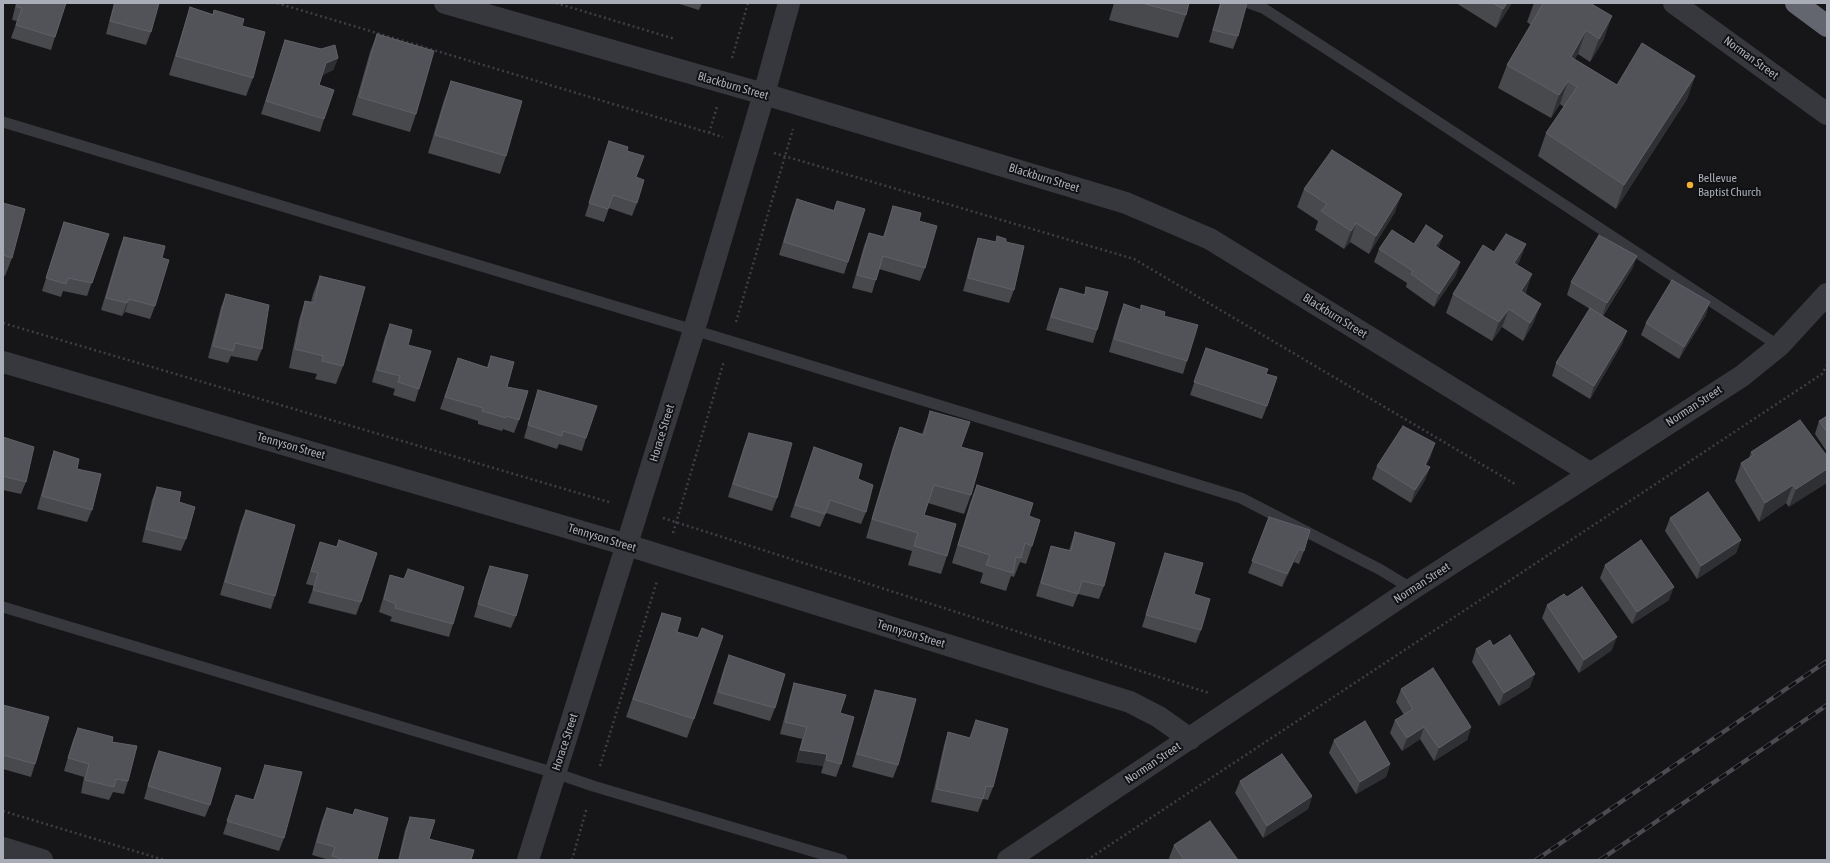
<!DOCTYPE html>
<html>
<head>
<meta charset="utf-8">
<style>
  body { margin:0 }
  #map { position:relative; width:1830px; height:863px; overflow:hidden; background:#161618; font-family:"Asap Condensed",sans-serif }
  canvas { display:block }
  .frame { position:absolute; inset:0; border:4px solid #a8adb8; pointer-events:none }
</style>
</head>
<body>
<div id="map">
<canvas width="1830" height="863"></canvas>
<div class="frame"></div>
</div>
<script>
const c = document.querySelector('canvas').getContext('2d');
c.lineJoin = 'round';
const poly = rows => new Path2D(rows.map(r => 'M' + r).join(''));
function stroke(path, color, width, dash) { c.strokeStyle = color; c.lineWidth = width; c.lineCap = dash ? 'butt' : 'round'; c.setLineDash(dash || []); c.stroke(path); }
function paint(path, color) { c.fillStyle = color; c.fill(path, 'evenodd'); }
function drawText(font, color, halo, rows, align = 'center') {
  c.font = font + ' "Asap Condensed",sans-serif'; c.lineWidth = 4; c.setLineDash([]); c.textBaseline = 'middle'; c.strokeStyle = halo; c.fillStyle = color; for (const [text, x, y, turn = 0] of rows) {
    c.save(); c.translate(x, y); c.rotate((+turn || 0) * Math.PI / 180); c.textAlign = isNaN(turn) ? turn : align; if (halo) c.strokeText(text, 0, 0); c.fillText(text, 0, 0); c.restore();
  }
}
const path = poly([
  [277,3,723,137],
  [556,3,675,39],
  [732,58,748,3],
  [709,133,717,107],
  [774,153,1134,259,1515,484],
  [736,322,793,129],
  [3,323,612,503],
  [663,518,1209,693],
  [673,533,724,361],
  [600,766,657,581],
  [3,811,164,860],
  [572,860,587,807],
  [1087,860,1822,374,1827,365]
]);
const lane = poly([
  [1249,3,1263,8,1376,81,1779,346],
  [3,122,730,341,1241,498,1381,570,1412,589],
  [3,607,555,773,593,786,842,860]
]);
const street = poly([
  [445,3,764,94,1126,203,1210,239,1590,473],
  [1674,3,1827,114],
  [3,362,627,545,1130,702,1159,717,1190,739],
  [3,848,42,860],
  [528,860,694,330,764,94,789,3],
  [1008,860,1412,589,1742,376,1779,346,1827,294]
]);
const highway = poly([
  [1796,3,1827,26]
]);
const rail = poly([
  [1536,860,1827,661],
  [1600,860,1827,705]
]);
const wall = poly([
  [16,3,66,3,55,37,51,50,11,38,17,21,12,20],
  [114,3,159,3,151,32,146,45,106,34],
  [676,3,702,3,699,10],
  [1114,3,1189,3,1186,15,1178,38,1109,20],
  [1220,3,1221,3,1238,36,1233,49,1209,42],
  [1456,3,1512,3,1496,28],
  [1534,3,1590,3,1604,39,1590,62,1578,54,1574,59,1617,85,1695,76,1687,99,1616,209,1538,156,1546,133,1564,107,1560,104,1551,118,1498,88,1507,65,1531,25,1527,22],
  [190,7,213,14,214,10,242,26,253,78,246,96,169,75,184,26],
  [377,34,416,114,410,132,352,115,370,52],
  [285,40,338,58,333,70,322,75,319,85,324,119,320,132,261,114,281,53],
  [451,81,506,156,500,174,428,153,444,100],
  [609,141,627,151,636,177,637,203,632,216,609,208,604,222,585,216],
  [1304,189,1395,212,1369,254,1350,242,1344,249,1315,230,1318,221,1297,207],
  [797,199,834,210,837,201,848,262,844,274,779,255,792,212],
  [3,203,12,258,5,276,3,275],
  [893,206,919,221,925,268,920,281,879,269,872,293,852,288,864,246,869,233,883,237],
  [64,222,109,234,87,296,63,291,61,297,42,291],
  [1443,236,1438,248,1460,262,1456,275,1434,307,1406,287,1407,283,1374,262,1379,249,1414,244],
  [124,237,162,258,155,306,150,319,125,312,122,316,101,310,119,250],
  [978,238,995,242,1014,290,1009,303,963,291,974,250],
  [1526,244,1519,262,1517,265,1534,322,1523,341,1502,327,1492,341,1446,313,1453,294,1494,252],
  [1637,256,1632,269,1603,316,1627,331,1622,344,1590,399,1552,376,1556,363,1590,309,1567,295,1571,282],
  [320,276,343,366,336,384,315,379,317,374,289,368,299,320,305,301,311,302,313,294],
  [1086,287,1097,330,1093,343,1046,330,1055,301,1060,288,1084,295],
  [226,294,262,349,257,361,231,356,228,363,208,358,221,307],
  [1124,304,1140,310,1141,305,1164,316,1187,361,1183,374,1109,352,1119,317],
  [1706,315,1679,359,1641,335,1646,323],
  [390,324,408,345,419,389,415,402,393,395,395,389,372,382,385,337],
  [1206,348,1266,374,1267,406,1262,419,1190,395],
  [491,356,507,387,519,420,514,433,503,429,502,431,478,424,478,421,440,409,458,358,487,367],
  [538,390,586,438,582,451,559,444,557,449,524,438,534,403],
  [930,411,961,447,971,495,964,514,928,503,924,515,947,556,941,574,908,565,912,551,866,538,893,446,900,427,922,434],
  [1827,416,1827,452,1815,434,1819,421],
  [749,433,777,498,772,511,728,497,744,446],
  [3,437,26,482,21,494,3,490],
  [814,447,858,479,866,512,861,524,826,513,820,527,790,517],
  [54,451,77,469,92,510,87,522,37,509,50,463],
  [1751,452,1827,456,1789,507,1786,503,1759,522,1735,481,1741,463,1749,458],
  [1431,456,1426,465,1430,467,1425,480,1411,503,1372,479,1377,466],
  [977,485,1029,516,1032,546,1026,564,1020,562,1014,577,1011,576,1006,591,980,583,983,573,952,563,970,503],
  [157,487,179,502,186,539,181,551,142,542,152,500],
  [246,510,275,596,271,609,220,595,241,522],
  [1269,517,1304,551,1299,564,1294,562,1282,587,1248,573],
  [1670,518,1741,540,1736,553,1697,579,1665,531],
  [1075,532,1104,586,1099,599,1078,594,1073,607,1036,596,1047,559,1051,546,1069,550],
  [339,540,361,602,356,615,308,603,314,586,306,584,320,542,336,547],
  [1165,553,1194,594,1201,630,1196,643,1142,627,1161,566],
  [1605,565,1669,600,1632,624,1600,578],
  [490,566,516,616,511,628,474,617,485,579],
  [390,575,404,579,453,624,449,637,390,621,392,617,379,612,386,588],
  [1547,605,1612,650,1579,673,1542,618],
  [662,613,677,632,694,719,687,738,626,717],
  [1493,646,1530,687,1499,706,1472,662,1476,649],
  [729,655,775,708,770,721,713,704,724,668],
  [794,683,840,713,841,764,836,777,821,773,823,766,796,762,802,739,780,734,790,696],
  [1401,689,1471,727,1467,740,1434,761,1420,739,1402,751,1390,733,1395,720,1404,715,1396,702],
  [875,690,898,765,893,778,852,767,871,703],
  [3,705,35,764,31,777,3,769],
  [976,720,993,787,988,800,983,799,978,812,931,802,944,745,948,732,970,738],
  [78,728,112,742,128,781,124,794,113,792,109,800,81,793,84,777,64,771,73,740],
  [1334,740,1390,764,1386,777,1356,794,1329,753],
  [159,751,210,805,205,817,144,799,154,764],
  [265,765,284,838,279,851,223,834,236,795,253,800],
  [1240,781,1312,796,1308,809,1263,838,1235,793],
  [327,808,377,860,330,860,312,855,322,820],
  [410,817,429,839,471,860,398,860,405,830],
  [1174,845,1238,860,1170,860,1169,858]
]);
const shadedWall = poly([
  [1507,3,1512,3,1496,28,1503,9],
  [1612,16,1604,39,1590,62,1599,39],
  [1586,30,1578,54,1562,80,1571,57],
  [338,58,333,70,322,76,326,63],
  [1695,76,1687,99,1616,209,1624,185],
  [1568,81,1560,104,1551,118,1559,95],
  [1402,194,1395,212,1369,254,1376,236],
  [1356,223,1350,242,1344,249,1351,231],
  [1443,236,1438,248,1435,246],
  [1526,244,1519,262,1507,282,1514,263],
  [1637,256,1632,269,1602,316,1607,303],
  [1460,262,1456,275,1434,307,1439,294],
  [1532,274,1526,293,1514,309,1521,291],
  [129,299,125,312,122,316,127,303],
  [1710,302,1706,315,1679,359,1684,347],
  [1541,304,1534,322,1523,341,1530,323],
  [1509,309,1502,327,1492,341,1499,322],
  [1627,331,1622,344,1590,399,1594,386],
  [1435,443,1431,456,1420,478,1425,465],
  [1430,467,1425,480,1411,503,1415,490],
  [1827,469,1827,483,1789,507,1796,489],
  [1793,485,1786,503,1759,522,1765,503],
  [1741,540,1736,553,1697,579,1701,566],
  [1299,549,1294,562,1282,587,1287,574],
  [1674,587,1669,600,1632,624,1637,612],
  [1617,637,1612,650,1579,673,1584,660],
  [1535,674,1530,687,1499,706,1504,693],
  [1424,727,1420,739,1402,751,1407,738],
  [1471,727,1467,740,1434,761,1439,748],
  [800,750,827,754,823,766,796,762],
  [1390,764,1386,777,1356,794,1360,782],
  [1312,796,1308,809,1263,838,1267,826]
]);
const building = poly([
  [17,3,66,3,55,37,16,25,22,8,17,7,17,3],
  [115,3,159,3,151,32,110,21,115,3],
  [1142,3,1189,3,1186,15,1142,3],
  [1221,3,1247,3,1238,36,1213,30,1221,3],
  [1493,3,1507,3,1503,9,1493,3],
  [1541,3,1590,3,1612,16,1599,39,1586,30,1571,57,1617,85,1642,43,1695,76,1624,185,1546,133,1577,87,1568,81,1559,95,1507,65,1543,4,1541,3],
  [190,7,213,15,214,10,244,19,242,26,265,32,253,78,176,56,190,7],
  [377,34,434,51,416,114,359,97,377,34],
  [285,40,321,49,335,45,338,58,326,63,319,85,334,90,324,119,266,101,285,40],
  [451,81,522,101,506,156,435,135,451,81],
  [609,141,628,147,627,151,644,156,636,177,644,180,637,203,613,195,608,209,589,203,609,141],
  [1332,150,1402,194,1376,236,1356,223,1351,231,1321,211,1327,204,1304,189,1332,150],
  [797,199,834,211,837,201,865,209,848,262,784,242,797,199],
  [3,203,25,209,12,258,3,255,3,203],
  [893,206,921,213,919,221,937,226,925,268,883,256,876,280,857,275,869,233,884,237,893,206],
  [64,222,109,234,92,283,68,278,66,284,46,278,64,222],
  [1426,225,1443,236,1435,246,1460,262,1439,294,1411,274,1413,271,1379,249,1392,230,1414,244,1426,225],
  [1506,234,1526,244,1514,263,1532,274,1521,291,1541,304,1530,323,1509,309,1499,322,1453,294,1483,245,1494,252,1506,234],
  [1599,235,1637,256,1607,303,1571,282,1599,235],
  [997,236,1006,239,1006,242,1024,246,1014,290,968,278,978,238,996,242,997,236],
  [124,237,165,246,162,258,169,260,155,306,129,299,127,303,106,298,124,237],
  [320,276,365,287,343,366,322,361,323,356,295,349,305,301,314,303,320,276],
  [1672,280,1710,302,1684,347,1646,323,1672,280],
  [1086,287,1108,292,1097,330,1051,317,1060,288,1085,295,1086,287],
  [226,294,269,305,262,349,235,343,233,351,213,346,226,294],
  [1124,304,1141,310,1141,305,1165,312,1164,316,1198,325,1187,361,1114,339,1124,304],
  [1590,308,1627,331,1594,386,1556,363,1590,308],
  [390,324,412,330,408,345,431,351,419,389,398,382,400,376,377,370,390,324],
  [1206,348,1268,369,1266,374,1277,377,1267,406,1194,382,1206,348],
  [491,356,514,362,507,387,528,391,519,420,507,416,506,418,482,411,483,408,445,397,458,358,488,368,491,356],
  [538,390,597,406,586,438,563,431,562,436,528,425,538,390],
  [930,411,970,422,961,447,983,453,971,495,934,485,924,515,956,524,947,556,914,546,918,533,872,519,900,427,924,435,930,411],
  [1827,416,1827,432,1819,421,1827,416],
  [1800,420,1827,456,1827,469,1796,489,1793,485,1765,503,1741,463,1754,455,1751,452,1800,420],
  [1403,426,1435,443,1425,465,1430,467,1415,490,1377,466,1403,426],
  [749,433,792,443,777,498,733,484,749,433],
  [3,437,34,447,26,482,3,476,3,437],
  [814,447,862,464,858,479,873,485,866,512,830,500,825,514,795,505,814,447],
  [54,451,79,459,77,469,101,474,92,510,42,496,54,451],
  [977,485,1033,503,1029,516,1040,520,1032,546,1025,543,1021,558,1016,557,1013,573,986,565,990,555,958,545,977,485],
  [157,487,181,492,179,502,195,507,186,539,146,529,157,487],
  [1708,492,1741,540,1701,566,1670,518,1708,492],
  [246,510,295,525,275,596,225,582,246,510],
  [1269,517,1310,530,1304,551,1299,549,1287,574,1252,561,1269,517],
  [1075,532,1115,543,1104,586,1082,581,1078,594,1041,583,1051,546,1071,551,1075,532],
  [339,540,377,553,361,602,313,590,318,573,311,571,320,542,337,547,339,540],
  [1641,540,1674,587,1637,612,1605,565,1641,540],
  [1165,553,1203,563,1194,594,1210,599,1201,630,1146,615,1165,553],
  [490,566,528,575,516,616,478,604,490,566],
  [408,569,464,587,453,624,395,608,396,604,384,599,390,575,404,579,408,569],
  [1582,587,1617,637,1584,660,1547,605,1564,594,1567,597,1582,587],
  [662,613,681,618,677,632,698,638,702,628,723,636,694,719,633,699,662,613],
  [1510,635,1535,674,1504,693,1476,649,1490,640,1493,646,1510,635],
  [729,655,785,674,775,708,718,692,729,655],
  [1433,668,1471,727,1439,748,1424,727,1407,738,1395,720,1413,709,1401,689,1433,668],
  [794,683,846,695,840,713,854,717,841,764,826,760,827,754,800,750,807,727,785,722,794,683],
  [875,690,916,699,898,765,857,754,875,690],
  [3,705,49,717,35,764,3,755,3,705],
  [976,720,1008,729,993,787,986,786,983,799,936,789,948,732,970,738,976,720],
  [1365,721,1390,764,1360,782,1334,740,1365,721],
  [78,728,113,737,112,742,137,746,128,781,116,779,114,787,85,780,89,764,68,758,78,728],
  [159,751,221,768,210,805,148,786,159,751],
  [1282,754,1312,796,1267,826,1240,781,1282,754],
  [265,765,302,772,284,838,227,821,236,795,254,800,265,765],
  [327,808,353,815,355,809,388,818,377,860,346,860,332,856,335,847,317,842,327,808],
  [410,817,435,820,429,839,474,850,471,860,399,860,410,817],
  [1210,821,1238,860,1184,860,1174,845,1210,821]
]);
const markers = [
  [1690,185,4,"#f2b134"]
];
const streetNames = [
  ["Norman Street",1751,58,36],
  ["Blackburn Street",733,86,16],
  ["Blackburn Street",1044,178,17],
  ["Blackburn Street",1335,316,32],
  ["Norman Street",1694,406,-33],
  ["Horace Street",662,433,-73],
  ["Tennyson Street",291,446,16],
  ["Tennyson Street",602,538,17],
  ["Norman Street",1422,583,-33],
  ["Tennyson Street",911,634,17],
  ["Horace Street",565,742,-72],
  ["Norman Street",1153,763,-34]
];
const poiNames = [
  ["Bellevue",1698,178],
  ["Baptist Church",1698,192]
];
stroke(path, '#3d3f44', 2.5, [2, 3]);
stroke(lane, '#37383d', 11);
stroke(street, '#37383d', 22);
stroke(highway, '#63666e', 22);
stroke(rail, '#4a4c52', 4.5);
stroke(rail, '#111113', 3, [9]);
paint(wall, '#47494d');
paint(shadedWall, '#2f3033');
paint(building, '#525359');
stroke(building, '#5f6168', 1);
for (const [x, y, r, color] of markers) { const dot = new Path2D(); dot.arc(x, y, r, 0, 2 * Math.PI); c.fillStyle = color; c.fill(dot); stroke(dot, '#111113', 1.5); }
drawText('12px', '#a8adb8', '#111113', streetNames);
drawText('12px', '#a8adb8', '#111113', poiNames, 'left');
</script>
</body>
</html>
